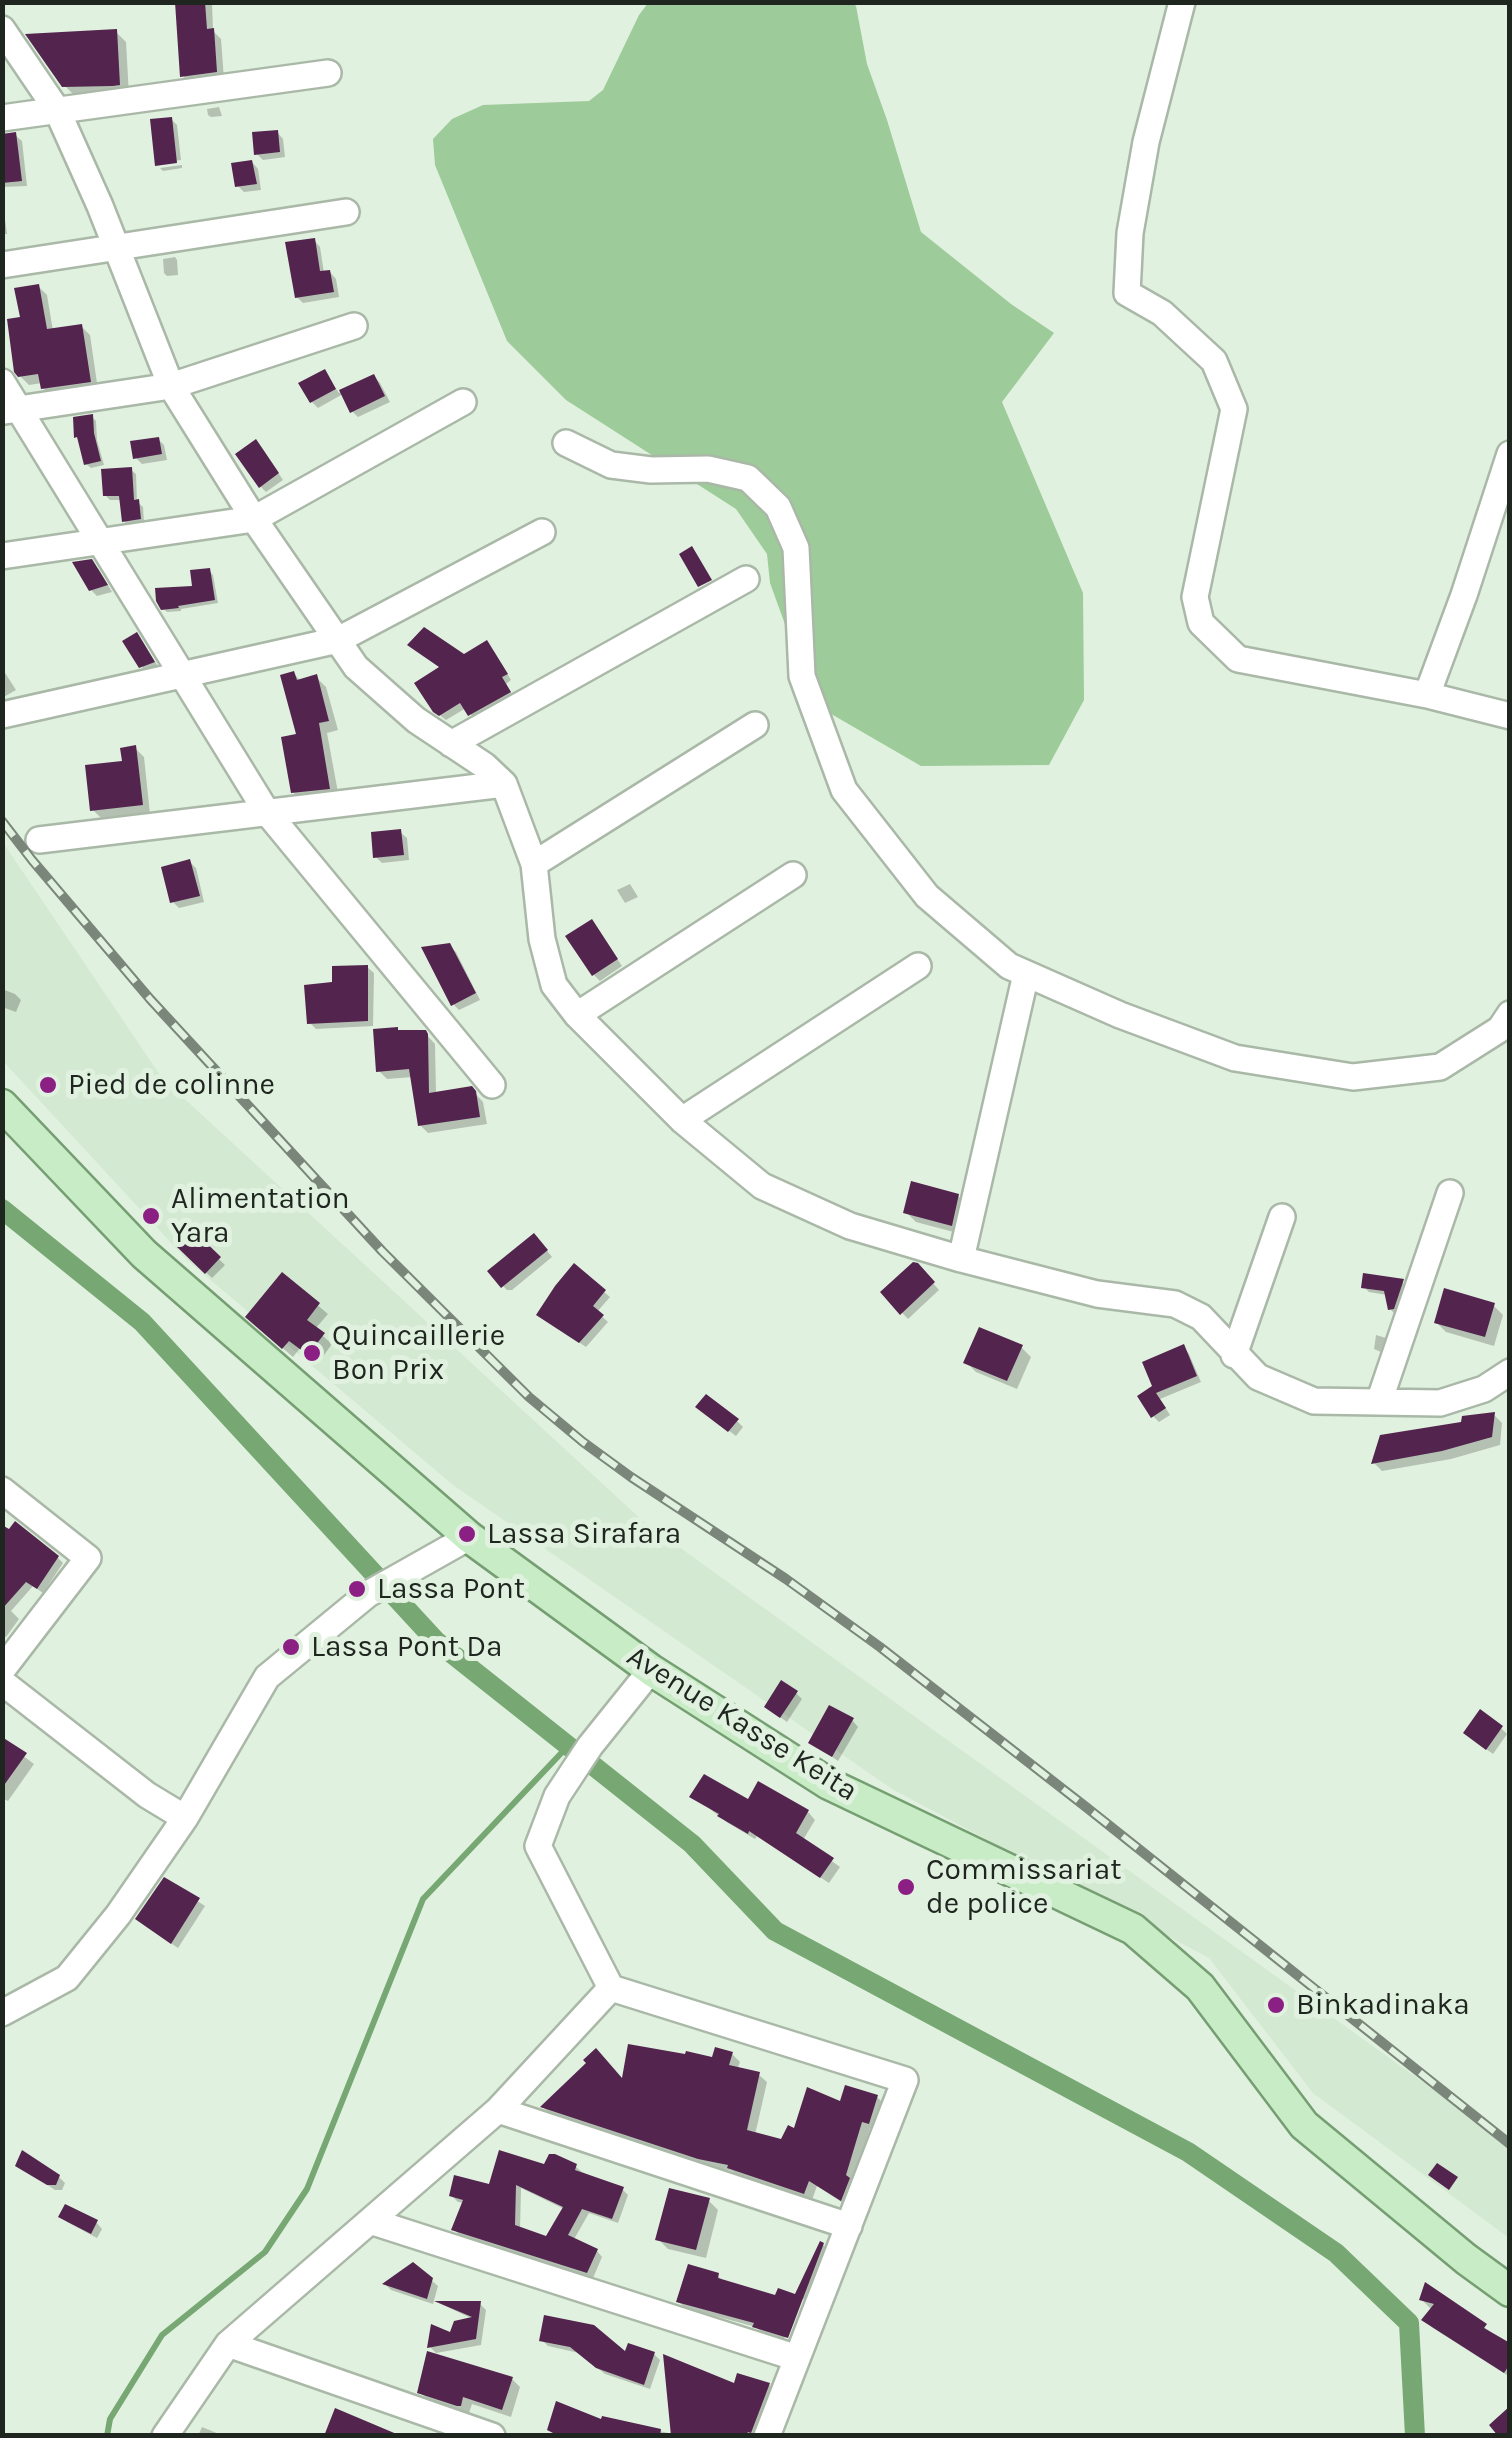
<!DOCTYPE html>
<html>
<head>
<meta charset="utf-8">
<style>
  body { margin:0 }
  #map { position:relative; width:1512px; height:2438px; overflow:hidden; background:#e1f1df; font-family:Karla,sans-serif }
  canvas { display:block }
  .frame { position:absolute; inset:0; border:5px solid #1f251f; pointer-events:none }
</style>
</head>
<body>
<div id="map">
<canvas width="1512" height="2438"></canvas>
<div class="frame"></div>
</div>
<script>
const c = document.querySelector('canvas').getContext('2d');
c.lineJoin = 'round';
function paint(path, color) { c.fillStyle = color; c.fill(path, 'evenodd'); }
const poly = rows => new Path2D(rows.map(r => 'M' + r).join(''));
function stroke(path, color, width, dash) { c.strokeStyle = color; c.lineWidth = width; c.lineCap = dash ? 'butt' : 'round'; c.setLineDash(dash || []); c.stroke(path); }
function drawText(font, color, halo, rows, align = 'center') {
  c.font = font + ' Karla,sans-serif'; c.lineWidth = 10; c.setLineDash([]); c.textBaseline = 'middle'; c.strokeStyle = halo; c.fillStyle = color; for (const [text, x, y, turn = 0] of rows) {
    c.save(); c.translate(x, y); c.rotate((+turn || 0) * Math.PI / 180); c.textAlign = isNaN(turn) ? turn : align; if (halo) c.strokeText(text, 0, 0); c.fillText(text, 0, 0); c.restore();
  }
}
const built = poly([
  [2,841,162,1078,643,1521,1509,2144,1509,2238,1313,2093,1209,1958,892,1789,453,1485,187,1260,3,1061]
]);
const green = poly([
  [648,3,853,3,856,6,867,64,887,120,921,232,1011,304,1054,333,1002,402,1083,593,1084,700,1049,765,921,766,814,704,770,583,767,554,736,509,566,400,507,341,435,165,433,139,452,119,483,105,589,101,603,90,639,15]
]);
const shadow = poly([
  [178,2,212,2,213,31,221,39,224,79,191,84,183,76],
  [116,32,126,42,129,95,74,95,64,85],
  [219,107,222,116,211,117,208,115,207,109],
  [171,119,177,125,181,160,159,163,159,166,157,164],
  [277,132,283,139,285,157,263,160,256,153],
  [2,135,15,135,22,141,27,186,2,187],
  [252,162,258,169,261,190,244,192,238,186],
  [182,165,182,168,163,171,160,168],
  [2,197,7,234,2,234],
  [314,240,320,247,324,273,330,272,336,279,339,297,303,303,297,297],
  [175,257,177,260,178,275,167,276,164,273,163,259],
  [38,286,47,295,53,331,81,326,90,335,98,390,51,397,43,388,42,383,29,385,20,376,23,319],
  [324,372,339,393,374,376,380,383,390,402,358,417,352,411,343,394,318,408,312,402],
  [92,417,96,421,97,440,104,465,91,468,86,464,80,440,76,436],
  [158,439,164,445,167,460,142,464,136,458],
  [262,448,283,480,266,492,260,486],
  [131,470,136,474,137,502,143,507,144,523,129,526,124,521,122,500,110,500,105,495],
  [98,568,112,592,97,596,91,590],
  [209,571,213,575,218,603,181,609,181,611,167,612,163,608,194,588],
  [142,641,159,668,147,672,141,666],
  [492,649,511,680,506,684,514,698,475,720,466,708,446,720,442,717,435,710,442,668,464,657],
  [2,668,16,690,2,698],
  [294,674,301,681,316,677,326,687,338,730,327,733,339,798,303,802,293,792,299,736],
  [135,748,144,757,150,814,102,819,93,810],
  [400,832,407,838,409,860,382,863,376,857],
  [190,862,196,868,204,902,179,908,173,902],
  [630,884,638,897,625,903,617,890],
  [592,922,622,966,600,981,594,975],
  [449,946,456,952,480,1000,459,1010,453,1004],
  [367,967,374,973,373,1026,316,1029,310,1023,335,985],
  [2,989,15,994,21,1000,16,1012,2,1007],
  [424,1032,435,1044,436,1094,471,1089,483,1102,487,1124,428,1133,420,1125,413,1077,387,1079,379,1071,400,1033],
  [958,1196,968,1206,961,1234,916,1222,906,1212],
  [193,1234,225,1265,212,1278,180,1247],
  [540,1242,552,1257,512,1290,507,1290,501,1284],
  [917,1265,939,1290,908,1319,883,1293],
  [574,1267,610,1297,597,1312,608,1322,586,1347,545,1320],
  [282,1275,328,1314,315,1329,332,1344,319,1362,300,1348,293,1357,257,1326],
  [1402,1282,1407,1287,1398,1313,1395,1314,1390,1309,1387,1295,1369,1292,1364,1287],
  [1493,1305,1503,1315,1494,1346,1446,1332,1436,1322],
  [1376,1335,1386,1338,1381,1352,1374,1349],
  [1021,1347,1031,1357,1017,1389,976,1372,966,1362],
  [1183,1347,1189,1354,1201,1382,1160,1399,1170,1415,1159,1422,1153,1416,1155,1387],
  [705,1413,737,1421,743,1427,736,1436],
  [1494,1415,1502,1423,1500,1445,1451,1459,1382,1471,1374,1463],
  [2,1528,58,1558,63,1563,43,1593,33,1586,11,1611,19,1619,6,1637,2,1635],
  [796,1693,802,1699,787,1722,773,1712],
  [852,1720,858,1727,838,1761,811,1742],
  [1501,1728,1507,1734,1493,1754,1472,1739],
  [2,1740,34,1764,8,1801,2,1798],
  [693,1796,749,1802,808,1812,815,1820,803,1840,840,1867,829,1883,757,1836,755,1839,728,1823],
  [165,1880,205,1906,178,1948,144,1925],
  [732,2054,740,2062,737,2070,759,2075,767,2082,755,2135,782,2142,795,2132,877,2097,885,2105,877,2130,870,2128,853,2184,849,2207,817,2186,812,2200,737,2175,732,2171,708,2166,550,2114,543,2107,624,2082],
  [18,2165,59,2177,65,2183,62,2190,55,2190],
  [545,2167,576,2167,582,2172,622,2189,628,2195,618,2223,589,2213,573,2241,597,2251,602,2257,593,2278,459,2235,454,2229,465,2203,458,2202,452,2196,490,2187],
  [521,2188,564,2209,547,2239,520,2230],
  [708,2200,718,2210,706,2258,668,2249,658,2239],
  [61,2216,96,2222,102,2229,97,2238,67,2222],
  [823,2245,829,2251,794,2342,789,2341,805,2299,800,2299,784,2339,761,2332,756,2327,685,2308,679,2302,718,2276,724,2282,777,2299,796,2297],
  [431,2280,438,2286,433,2304,391,2290,386,2285],
  [1427,2286,1510,2346,1510,2377,1433,2328,1424,2320,1432,2310,1422,2300],
  [441,2304,480,2304,486,2310,481,2345,436,2353,430,2347,473,2319],
  [542,2340,626,2355,654,2354,660,2360,650,2389,605,2374,579,2353,548,2346],
  [512,2379,520,2387,511,2417,472,2404,469,2413,467,2414,428,2400,420,2392],
  [769,2385,776,2393,760,2436,556,2436,550,2429,603,2423,604,2419,673,2434,736,2386],
  [202,2427,224,2436,198,2436]
]);
const stream = poly([
  [107,2436,110,2419,162,2335,265,2252,307,2189,423,1899,568,1746]
]);
const canal = poly([
  [2,1209,142,1322,436,1641,692,1844,775,1931,1188,2152,1336,2253,1409,2323,1415,2436]
]);
const building = poly([
  [175,2,205,2,207,29,214,28,217,72,180,77],
  [117,29,120,85,113,86,62,87,25,34],
  [172,117,177,163,155,166,150,119],
  [278,130,280,152,254,155,252,132],
  [16,132,22,181,2,183,2,134],
  [252,160,257,184,235,187,231,163],
  [315,238,320,271,330,270,334,292,295,298,285,242],
  [39,284,47,329,82,324,91,382,41,389,38,374,18,377,14,372,7,319,20,317,14,288],
  [325,369,336,389,310,403,298,383],
  [374,374,385,396,350,413,339,390],
  [93,414,94,433,101,461,84,465,77,437,74,438,73,417],
  [159,437,162,454,133,459,130,441],
  [256,439,279,473,259,488,235,454],
  [132,467,134,500,139,499,141,519,122,522,119,496,103,496,101,469],
  [692,546,712,580,698,587,679,554],
  [92,559,108,585,89,591,72,562],
  [210,568,215,600,178,606,179,608,161,610,156,601,155,588,192,586,190,570],
  [424,627,464,654,487,640,508,674,502,677,511,692,468,716,460,703,439,716,433,712,414,683,439,667,407,645],
  [137,632,155,662,139,668,122,641],
  [294,671,297,680,317,674,329,721,319,723,330,789,291,793,281,737,296,734,280,675],
  [136,745,143,805,90,811,85,765,122,761,120,748],
  [401,829,404,855,373,858,371,832],
  [190,859,200,896,170,903,161,867],
  [592,919,618,959,592,976,565,936],
  [450,943,476,993,451,1006,421,947],
  [368,965,368,1021,307,1024,304,985,332,982,332,966],
  [398,1027,398,1030,426,1030,428,1034,429,1093,472,1086,476,1091,480,1117,418,1126,409,1069,376,1072,373,1029],
  [911,1181,959,1194,952,1226,903,1213],
  [193,1230,221,1257,205,1274,177,1247],
  [534,1233,548,1250,501,1288,487,1271],
  [913,1262,918,1263,935,1282,900,1315,880,1292],
  [574,1263,606,1290,593,1306,604,1315,579,1343,536,1315,555,1286],
  [282,1272,320,1303,307,1320,325,1333,308,1355,289,1341,282,1349,245,1317],
  [1363,1273,1404,1279,1394,1309,1388,1310,1384,1291,1361,1288],
  [1444,1288,1495,1303,1485,1337,1434,1323],
  [979,1327,1023,1345,1007,1381,963,1363],
  [1184,1344,1197,1376,1156,1393,1166,1408,1151,1418,1137,1396,1152,1386,1142,1362],
  [706,1394,739,1419,728,1432,695,1407],
  [1495,1412,1492,1437,1442,1451,1371,1464,1380,1435,1461,1422,1462,1416],
  [15,1521,59,1556,37,1589,26,1582,2,1609,2,1525,9,1529],
  [781,1680,798,1691,780,1718,764,1707],
  [829,1705,854,1718,832,1757,808,1743],
  [1480,1709,1503,1726,1486,1750,1463,1733],
  [2,1737,27,1753,2,1788],
  [704,1774,748,1799,758,1781,809,1810,796,1833,834,1858,820,1878,749,1831,748,1834,717,1816,719,1814,689,1797],
  [164,1877,200,1898,171,1944,135,1919],
  [628,2044,685,2054,686,2051,712,2057,715,2047,733,2052,729,2065,760,2072,747,2130,781,2139,788,2125,794,2128,807,2087,840,2101,845,2085,878,2095,869,2124,862,2122,846,2175,850,2178,841,2201,809,2181,804,2194,727,2168,728,2165,698,2159,540,2107,586,2063,583,2060,596,2048,622,2078],
  [22,2150,60,2175,56,2185,47,2185,15,2166],
  [499,2150,544,2164,549,2154,555,2154,577,2164,575,2170,624,2187,612,2219,582,2209,568,2235,598,2249,587,2273,451,2230,463,2200,449,2196,454,2175,489,2184],
  [516,2185,563,2207,546,2236,515,2225],
  [1437,2163,1458,2177,1449,2190,1428,2175],
  [669,2188,710,2198,696,2250,655,2240],
  [65,2204,98,2220,91,2234,58,2217],
  [820,2241,824,2243,788,2338,752,2327,754,2323,676,2302,688,2264,719,2273,718,2278,775,2295,778,2288,795,2294],
  [413,2262,433,2278,427,2299,382,2284],
  [1425,2282,1487,2324,1484,2328,1510,2343,1510,2364,1504,2373,1421,2320,1434,2304,1419,2300],
  [434,2301,481,2301,476,2339,427,2348,431,2324,450,2332,454,2321,472,2317],
  [544,2315,594,2325,625,2351,628,2343,655,2352,644,2385,596,2368,570,2347,539,2341],
  [427,2351,513,2377,502,2410,463,2397,461,2406,457,2406,417,2393],
  [663,2354,734,2383,737,2373,770,2383,751,2433,748,2432,746,2436,671,2436],
  [556,2401,601,2419,602,2416,661,2429,660,2436,559,2436,547,2430],
  [1510,2406,1510,2436,1498,2436,1489,2425],
  [335,2408,399,2435,324,2436]
]);
const minor = poly([
  [1182,2,1146,142,1130,233,1127,293,1162,313,1214,361,1234,409,1195,597,1201,623,1238,659,1427,695,1510,716],
  [2,29,57,110,100,206,171,386,254,519,356,667,416,720,485,766,504,784,534,864,542,939,554,985,577,1015,682,1120,762,1186,850,1226,961,1259,1097,1294,1175,1304,1201,1317,1258,1377,1314,1401,1440,1403,1484,1389,1510,1372],
  [2,118,328,73],
  [2,265,346,212],
  [2,382,266,811,492,1085],
  [5,411,171,386,354,326],
  [566,443,611,465,651,470,708,469,748,478,778,507,796,548,802,676,844,790,927,896,1009,966,1120,1015,1235,1058,1353,1077,1440,1067,1500,1029,1510,1014],
  [2,556,254,519,463,402],
  [1427,695,1464,595,1510,454],
  [2,715,338,640,542,532],
  [451,744,746,579],
  [39,840,504,784],
  [534,864,755,725],
  [577,1015,793,875],
  [682,1120,918,966],
  [961,1259,1026,974],
  [1234,1355,1282,1217],
  [1379,1402,1450,1193],
  [2,1490,88,1558,2,1670],
  [651,1670,590,1746,557,1796,538,1846,611,1988,905,2080,767,2436],
  [2,1682,147,1795,185,1818,267,1677,368,1594,469,1537],
  [2,2013,67,1978,118,1915,185,1818],
  [498,2110,849,2226],
  [370,2221,797,2358],
  [228,2344,492,2436],
  [165,2436,228,2344,498,2110,611,1988]
]);
const major = poly([
  [2,1105,144,1254,469,1537,651,1670,829,1784,1133,1929,1200,1987,1304,2125,1466,2259,1510,2291]
]);
const rail = poly([
  [2,821,32,860,150,999,382,1251,529,1397,583,1442,631,1477,786,1579,880,1647,1086,1807,1510,2144]
]);
const markers = [
  [48,1085,10,"#8b1f84"],
  [151,1216,10,"#8b1f84"],
  [312,1353,10,"#8b1f84"],
  [467,1534,10,"#8b1f84"],
  [357,1589,10,"#8b1f84"],
  [291,1647,10,"#8b1f84"],
  [906,1887,10,"#8b1f84"],
  [1276,2005,10,"#8b1f84"]
];
const poiNames = [
  ["Pied de colinne",68,1085],
  ["Alimentation",171,1199],
  ["Yara",171,1233],
  ["Quincaillerie",332,1336],
  ["Bon Prix",332,1370],
  ["Lassa Sirafara",487,1534],
  ["Lassa Pont",377,1589],
  ["Lassa Pont Da",311,1647],
  ["Commissariat",926,1870],
  ["de police",926,1904],
  ["Binkadinaka",1296,2005]
];
const streetNames = [
  ["Avenue Kasse Keita",742,1724,32]
];
paint(built, '#d3e9d1');
paint(green, '#9dcb99');
paint(shadow, '#0003');
stroke(stream, '#77a773', 6);
stroke(canal, '#77a773', 20);
paint(building, '#52244e');
stroke(minor, '#a9b8a7', 30);
stroke(major, '#759f72', 35);
stroke(minor, '#fff', 25);
stroke(major, '#c8ecc5', 30);
stroke(rail, '#7b867a', 10);
stroke(rail, '#e1f1df', 6, [19]);
for (const [x, y, r, color] of markers) { const dot = new Path2D(); dot.arc(x, y, r, 0, 2 * Math.PI); c.fillStyle = color; c.fill(dot); stroke(dot, '#e1f1df', 4); }
drawText('30px', '#1f251f', '#e1f1df', poiNames, 'left');
drawText('30px', '#1f251f', '#e1f1df', streetNames);
</script>
</body>
</html>
